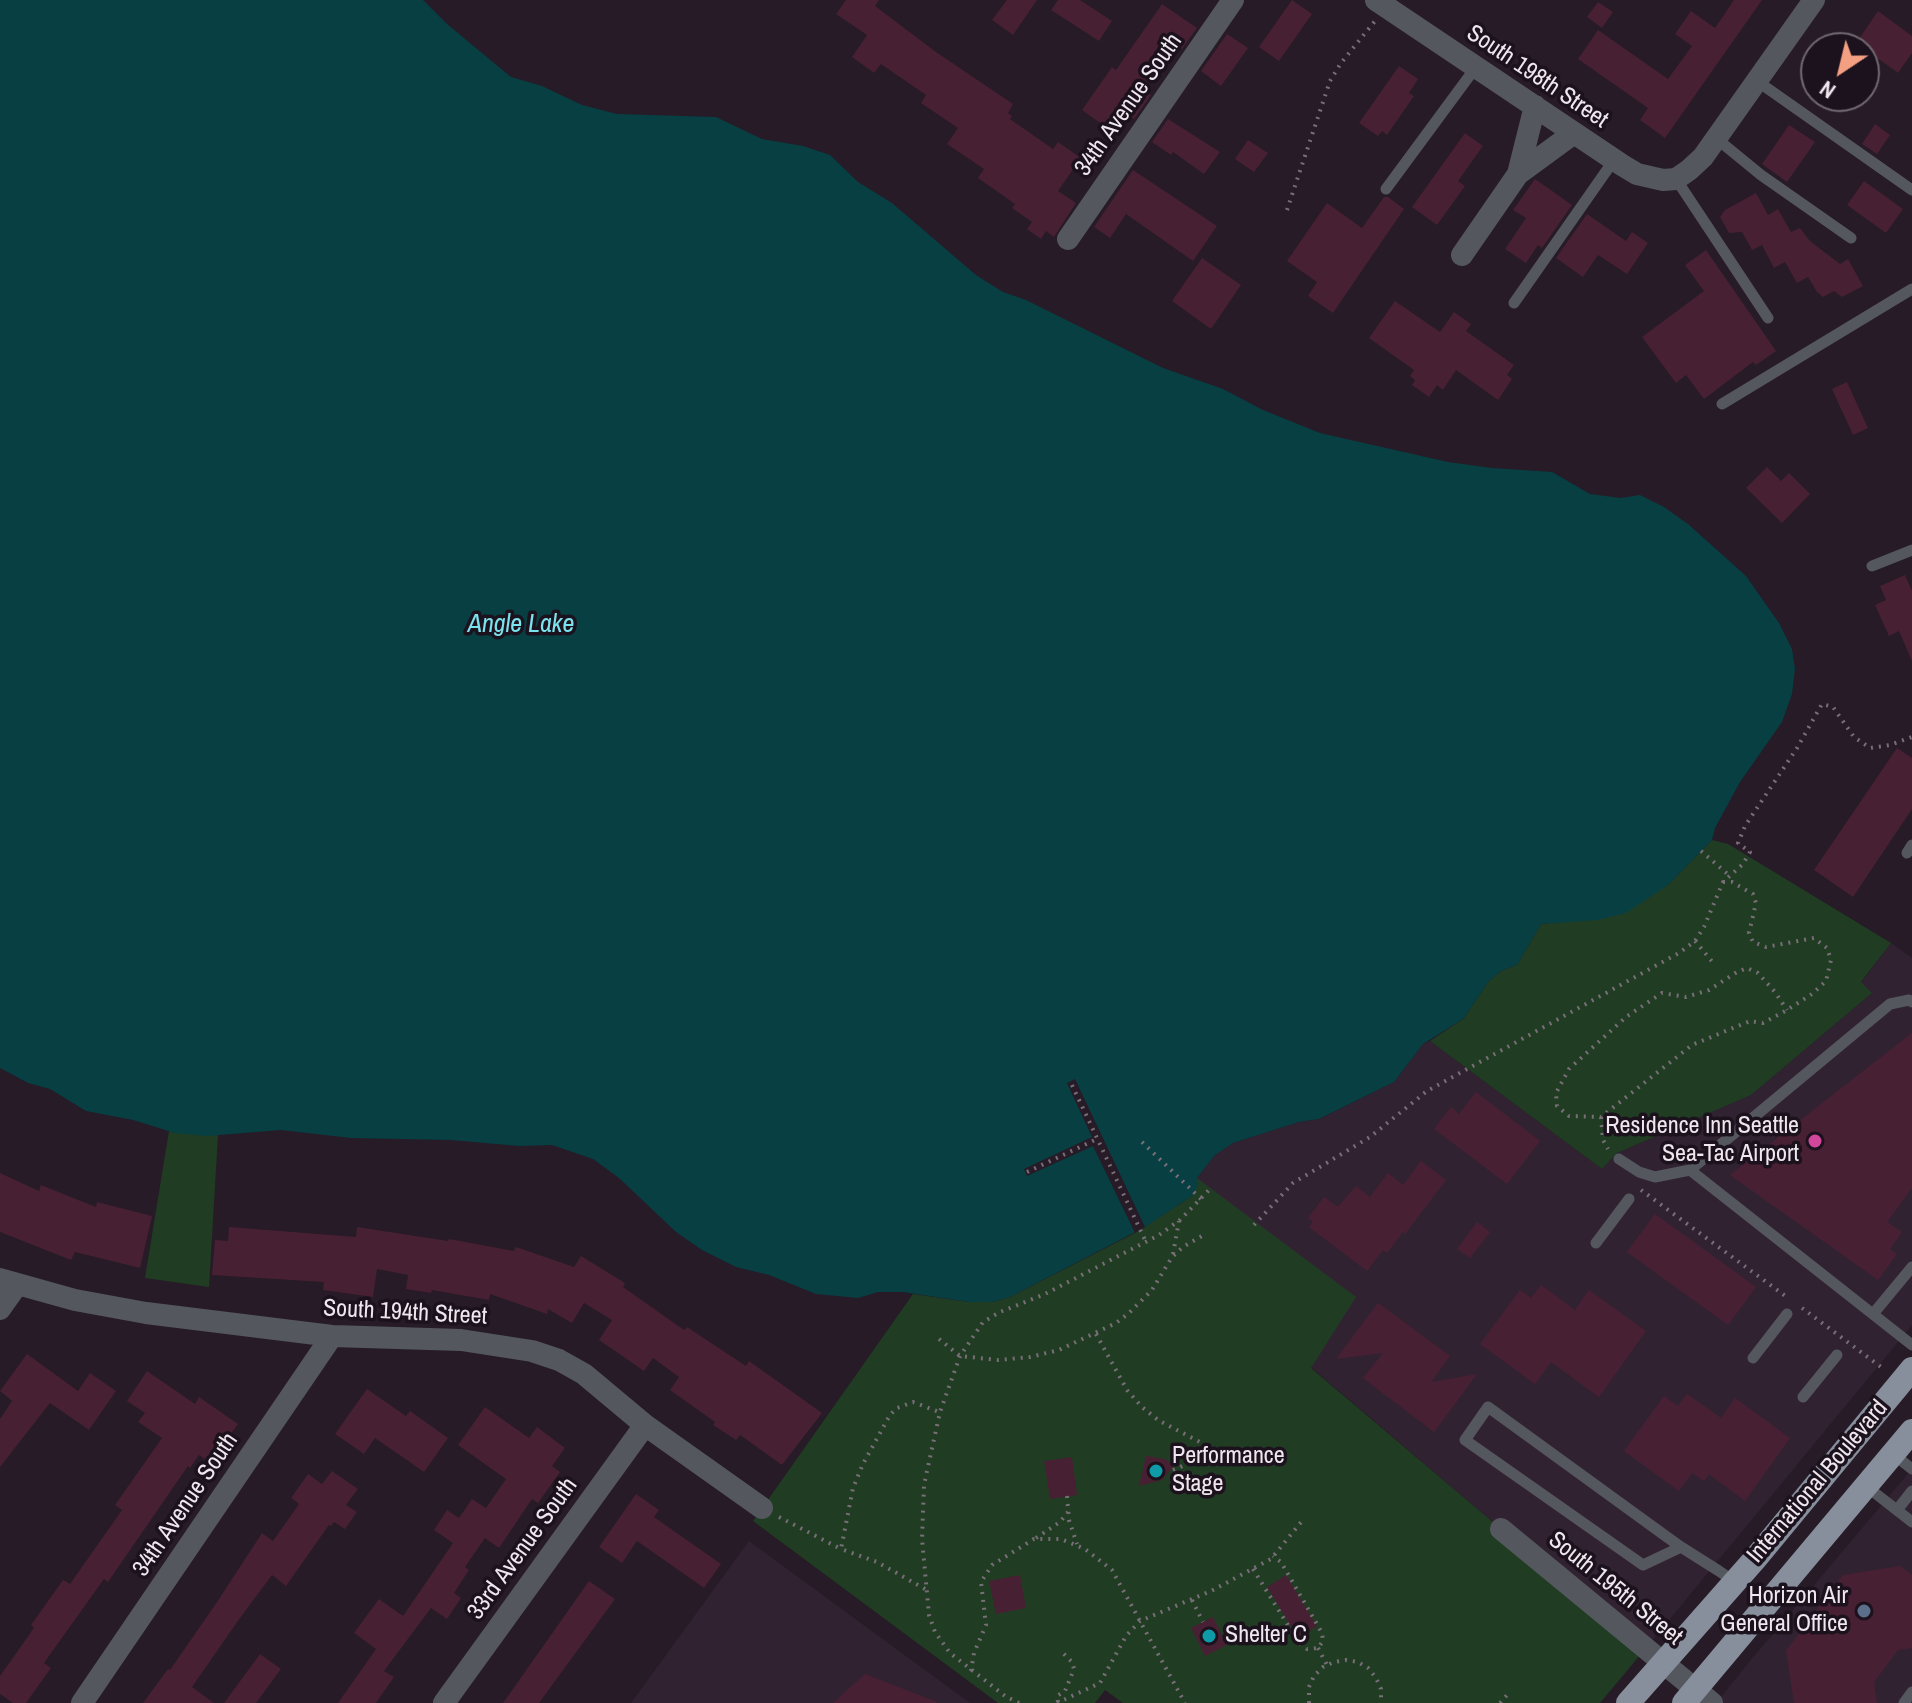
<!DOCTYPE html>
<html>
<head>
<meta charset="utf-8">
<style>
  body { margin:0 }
  #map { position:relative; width:1912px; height:1703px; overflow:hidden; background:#261b26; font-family:"Archivo Narrow",sans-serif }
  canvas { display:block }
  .north { position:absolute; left:1800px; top:32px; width:80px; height:80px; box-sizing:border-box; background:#1c121d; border:2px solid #706771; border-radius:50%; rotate:215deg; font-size:22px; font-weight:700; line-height:32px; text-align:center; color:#efe7ef }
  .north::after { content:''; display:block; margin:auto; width:28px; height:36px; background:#f39f82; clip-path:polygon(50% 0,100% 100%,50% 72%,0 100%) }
</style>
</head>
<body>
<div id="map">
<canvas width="1912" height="1703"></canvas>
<div class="north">N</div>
</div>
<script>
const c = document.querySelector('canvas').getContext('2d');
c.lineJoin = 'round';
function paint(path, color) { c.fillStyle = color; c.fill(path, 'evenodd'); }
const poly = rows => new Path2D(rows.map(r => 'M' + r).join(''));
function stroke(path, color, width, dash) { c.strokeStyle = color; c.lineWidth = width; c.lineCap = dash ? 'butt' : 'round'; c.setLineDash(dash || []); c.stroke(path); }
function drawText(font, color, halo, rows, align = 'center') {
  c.font = font + ' "Archivo Narrow",sans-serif'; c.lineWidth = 7; c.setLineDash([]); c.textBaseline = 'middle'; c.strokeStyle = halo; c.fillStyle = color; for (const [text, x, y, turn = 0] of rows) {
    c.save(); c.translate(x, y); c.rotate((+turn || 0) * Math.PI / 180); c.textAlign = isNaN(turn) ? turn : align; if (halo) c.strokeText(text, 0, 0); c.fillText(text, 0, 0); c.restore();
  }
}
const built = poly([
  [1891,943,1912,958,1912,1325,1646,1648,1501,1529,1311,1367,1197,1178,1215,1155,1233,1143,1299,1122,1320,1119,1394,1082,1423,1044,1430,1041,1602,1169,1617,1153,1751,1095,1872,993,1861,983],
  [1912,1469,1912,1703,1716,1703,1750,1661],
  [749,1541,970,1703,631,1703]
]);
const green = poly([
  [1712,840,1728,844,1891,943,1861,982,1872,993,1751,1095,1617,1153,1602,1169,1430,1041,1463,1019,1489,981,1501,971,1517,965,1541,924,1568,921,1668,885],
  [169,1131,218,1135,209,1287,145,1278],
  [1197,1178,1356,1297,1311,1368,1501,1529,1646,1648,1600,1703,1123,1703,1105,1690,1095,1703,998,1703,753,1521,913,1294,969,1302,992,1302,1010,1297,1135,1233,1192,1196]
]);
const water = poly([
  [0,0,423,0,447,24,511,77,542,86,582,105,617,114,716,117,762,139,803,146,830,155,858,182,892,203,976,275,1003,292,1026,300,1163,368,1223,389,1263,410,1320,433,1448,462,1492,468,1552,472,1590,494,1621,498,1640,495,1664,507,1688,524,1746,576,1779,623,1792,649,1795,669,1792,694,1782,722,1740,782,1715,828,1712,840,1668,885,1626,913,1598,920,1541,924,1517,965,1501,971,1489,981,1463,1019,1423,1044,1394,1082,1319,1119,1299,1122,1233,1143,1215,1155,1197,1178,1198,1185,1192,1196,1145,1227,1010,1297,992,1302,969,1302,903,1292,878,1292,858,1298,816,1294,769,1275,736,1267,702,1250,676,1232,619,1178,593,1159,552,1145,519,1146,451,1140,351,1138,281,1130,207,1136,175,1133,133,1120,86,1111,50,1089,28,1083,0,1068]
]);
const pier = poly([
  [1075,1079,1145,1227,1135,1233,1093,1146,1027,1176,1024,1169,1092,1137,1067,1083]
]);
const building = poly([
  [846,0,879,0,875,6,936,52,1013,104,1008,113,1012,116,1010,119,1053,149,1058,142,1081,158,1058,191,1076,203,1054,237,1046,231,1041,239,1027,229,1032,222,1012,208,1015,204,978,178,984,169,947,144,958,128,921,103,926,95,881,64,874,73,852,57,867,35,836,14],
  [1007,0,1037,0,1013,35,992,20],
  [1058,0,1080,0,1112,21,1099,41,1051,10],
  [1292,0,1312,14,1279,61,1259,47],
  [1734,0,1762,0,1665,138,1640,120,1648,108,1578,59,1598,30,1668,79,1692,46,1675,34,1691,11,1715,28],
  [1598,2,1613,12,1602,28,1587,17],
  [1162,4,1197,28,1182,49,1176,44,1144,90,1151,95,1134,119,1123,112,1110,130,1082,110,1112,67,1116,70],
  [1878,11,1912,36,1912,53,1898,73,1865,49,1868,45,1859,39],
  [1227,34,1248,48,1221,86,1201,71],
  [1399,66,1418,79,1409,93,1414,96,1387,135,1382,131,1378,136,1359,123],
  [1168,119,1220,152,1204,174,1173,152,1171,155,1152,142],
  [1875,124,1890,135,1877,154,1862,144],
  [1789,125,1815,142,1787,182,1762,164],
  [1465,133,1483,146,1458,181,1465,186,1437,225,1412,207],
  [1248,140,1268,153,1254,172,1235,159],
  [1133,170,1217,226,1193,261,1126,214,1110,238,1094,227],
  [1535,179,1572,205,1542,248,1538,245,1526,263,1505,249,1526,218,1513,210],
  [1864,181,1903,209,1886,233,1847,205],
  [1756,193,1768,215,1778,209,1791,232,1800,228,1810,241,1840,264,1848,259,1863,286,1842,297,1834,291,1823,297,1817,292,1808,277,1797,283,1785,262,1774,268,1762,245,1752,250,1742,232,1729,233,1720,217,1725,210],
  [1384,197,1388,197,1404,209,1333,313,1308,296,1317,282,1287,261,1327,203,1362,228],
  [1587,214,1626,241,1632,232,1648,243,1627,274,1598,255,1583,277,1556,258],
  [1706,250,1776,351,1756,365,1753,362,1704,399,1686,375,1676,383,1642,337,1704,291,1685,265],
  [1202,258,1241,285,1211,329,1172,301],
  [1395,301,1440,332,1454,312,1471,324,1466,331,1514,365,1507,375,1512,379,1498,400,1456,370,1443,390,1437,385,1429,397,1412,385,1415,380,1410,376,1414,370,1369,338],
  [1847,382,1868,428,1853,435,1832,389],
  [1767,467,1781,481,1789,473,1810,494,1782,523,1746,488],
  [1905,575,1912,591,1912,661,1899,631,1889,636,1875,605,1886,600,1880,586],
  [1897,748,1912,758,1912,809,1853,897,1814,870],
  [1912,1033,1912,1188,1887,1222,1902,1232,1890,1249,1897,1254,1878,1280,1730,1175],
  [1476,1092,1540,1141,1507,1184,1434,1129,1451,1107,1459,1114],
  [1421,1161,1446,1180,1405,1234,1403,1232,1387,1253,1383,1250,1367,1271,1309,1227,1313,1222,1308,1218,1324,1197,1338,1207,1356,1186,1370,1197,1388,1173,1403,1185],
  [0,1173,39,1191,41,1185,96,1207,97,1202,152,1216,140,1268,75,1252,71,1260,0,1232],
  [1655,1214,1756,1287,1728,1325,1627,1252],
  [1477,1222,1490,1232,1470,1258,1457,1249],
  [229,1227,356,1237,357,1227,448,1241,449,1239,514,1251,516,1247,574,1267,581,1256,625,1283,623,1287,684,1330,687,1327,746,1366,749,1361,822,1413,782,1465,740,1435,736,1440,713,1425,715,1422,670,1390,679,1377,653,1358,644,1371,599,1340,612,1320,584,1303,572,1323,548,1309,547,1314,490,1294,489,1300,432,1290,431,1293,406,1289,408,1275,377,1269,373,1297,323,1290,324,1282,212,1275,215,1240,228,1241],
  [1541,1285,1575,1310,1589,1290,1646,1331,1599,1397,1551,1362,1535,1384,1480,1344,1520,1290,1531,1298],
  [1378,1303,1450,1356,1431,1382,1477,1374,1434,1432,1363,1378,1383,1353,1336,1359],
  [27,1354,78,1391,90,1373,116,1391,89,1430,50,1403,0,1467,0,1419,12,1401,0,1391],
  [147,1371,195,1404,199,1397,238,1424,210,1463,199,1455,190,1468,188,1466,108,1582,104,1579,44,1663,51,1668,26,1703,13,1703,0,1694,0,1676,34,1628,31,1625,63,1580,70,1584,122,1510,115,1505,162,1438,138,1422,145,1413,127,1401],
  [367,1389,406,1416,410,1411,448,1438,424,1472,375,1438,364,1454,335,1434],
  [1687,1394,1721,1418,1735,1398,1790,1438,1745,1501,1709,1474,1704,1481,1692,1473,1679,1491,1624,1451,1664,1396,1678,1406],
  [485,1407,529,1438,537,1427,565,1448,552,1466,560,1472,538,1503,532,1499,499,1548,485,1538,465,1567,469,1570,454,1593,461,1598,447,1619,431,1608,384,1671,394,1677,376,1703,338,1703,376,1649,354,1633,379,1599,403,1616,453,1543,434,1530,447,1510,459,1518,472,1499,486,1508,506,1479,458,1445],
  [1146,1456,1165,1459,1174,1466,1162,1480,1139,1486],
  [1072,1457,1077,1495,1050,1499,1044,1461],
  [332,1471,358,1489,346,1505,357,1512,345,1529,334,1522,331,1526,329,1525,286,1586,272,1575,240,1618,192,1687,214,1703,143,1703,168,1669,170,1670,217,1602,262,1533,273,1541,299,1504,291,1498,308,1474,322,1484],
  [636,1494,659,1510,654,1517,721,1564,704,1588,637,1541,622,1563,599,1547],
  [1900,1566,1912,1575,1912,1648,1898,1650,1874,1682,1877,1703,1794,1703,1786,1651,1843,1575],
  [1020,1575,1026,1608,996,1614,989,1581],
  [1286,1575,1317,1626,1298,1638,1267,1587],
  [589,1581,615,1599,539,1703,503,1703],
  [1213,1617,1227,1645,1205,1656,1191,1628],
  [260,1654,281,1669,256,1703,224,1703],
  [865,1674,937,1702,936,1703,833,1703]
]);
const path = poly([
  [1287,210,1330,81,1341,63,1375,21],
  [1701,851,1730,876],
  [1723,882,1732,882,1753,894,1756,903,1749,933,1753,942,1766,947,1814,938,1827,948,1831,960,1826,981,1812,994,1787,1010,1763,1023,1750,1021,1692,1045,1601,1117,1569,1116,1557,1106,1556,1093,1569,1069,1626,1017,1662,993,1686,997,1709,990,1737,972,1747,968,1758,973,1775,992,1787,1010],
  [1695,941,1715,965],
  [1072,1085,1146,1242],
  [1601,1117,1603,1140,1608,1149],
  [1142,1142,1201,1199],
  [1027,1172,1097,1139],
  [1641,1190,1788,1298],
  [1254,1225,1293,1183,1370,1137,1427,1091,1679,953,1695,941,1704,927,1723,882,1743,864,1750,852,1738,843,1745,826,1797,748,1822,704,1833,707,1854,737,1870,748,1890,745,1912,737],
  [1173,1254,1179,1221],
  [1802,1308,1885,1370],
  [1096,1334,1127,1390,1142,1407,1158,1420,1213,1449,1276,1459],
  [939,1339,960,1356,998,1360,1030,1357,1059,1350,1116,1323,1129,1313,1152,1290,1172,1257,1183,1247,1202,1236],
  [1173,1470,1211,1454,1213,1449],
  [1067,1496,1069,1520,1077,1544],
  [779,1517,841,1549],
  [1036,1538,1060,1522,1068,1512],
  [1253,1569,1299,1643,1307,1649,1318,1648,1323,1641,1322,1633,1281,1562,1273,1556],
  [925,1589,877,1562,841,1549,853,1488,863,1464,890,1415,897,1408,913,1402,939,1412],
  [1192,1600,1203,1622],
  [1318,1648,1327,1665],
  [971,1671,974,1653,986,1625,981,1582,992,1565,1034,1539,1061,1539,1085,1549,1112,1570,1185,1703],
  [1058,1702,1057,1696,1065,1691,1074,1669,1072,1662,1062,1652],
  [1019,1703,1005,1696,950,1653,935,1632,929,1615,922,1539,924,1485,940,1412,960,1356,983,1322,1000,1312,1045,1294,1159,1235,1180,1220,1210,1189],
  [1057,1703,1100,1683,1126,1636,1140,1621,1211,1591,1271,1559,1302,1521],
  [1309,1703,1309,1687,1314,1676,1323,1667,1334,1662,1346,1660,1358,1662,1368,1668,1376,1678,1381,1689,1381,1703],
  [1500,1703,1508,1694]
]);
const lane = poly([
  [1757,81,1912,190],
  [1717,139,1761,175,1851,238],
  [1676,179,1768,318],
  [1386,189,1476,67],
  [1514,303,1614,160],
  [1722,404,1912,289],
  [1872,566,1912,550],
  [1907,853,1912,845],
  [1912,1002,1909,1000,1890,1004,1690,1170,1912,1345],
  [1619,1159,1639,1172,1655,1177,1690,1170],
  [1596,1243,1629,1199],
  [1873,1314,1912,1267],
  [1753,1358,1787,1314],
  [1803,1397,1837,1355],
  [1893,1454,1912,1469],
  [1866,1486,1912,1522],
  [1897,1510,1912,1491],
  [1681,1547,1643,1565,1465,1440,1488,1407,1667,1537,1681,1547,1719,1571,1735,1582],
  [1904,1703,1912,1692]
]);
const street = poly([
  [1376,0,1622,165,1637,174,1663,180,1676,179,1689,170,1703,157,1814,0],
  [1518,174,1535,106],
  [1068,239,1233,0],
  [1462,255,1518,174,1574,133],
  [0,1279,75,1300,146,1313,332,1336,461,1340,532,1351,559,1360,584,1374,645,1425,762,1508],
  [0,1309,17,1285],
  [1501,1529,1712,1703],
  [82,1703,332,1336],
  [444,1703,645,1425]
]);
const primary = poly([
  [1628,1703,1755,1559,1912,1369],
  [1684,1703,1912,1431]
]);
const markers = [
  [1815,1141,8,"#d1479c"],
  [1156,1471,8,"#0f9aa8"],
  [1864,1611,8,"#5c6f8a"],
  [1209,1636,8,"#0f9aa8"]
];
const streetNames = [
  ["South 198th Street",1537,77,34],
  ["34th Avenue South",1129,105,-55],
  ["South 194th Street",405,1313,3],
  ["International Boulevard",1818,1482,-50],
  ["34th Avenue South",186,1505,-56],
  ["33rd Avenue South",523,1549,-54],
  ["South 195th Street",1615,1589,39]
];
const poiNames = [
  ["Residence Inn Seattle",1799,1127],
  ["Sea-Tac Airport",1799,1155],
  ["Performance",1172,1457,"left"],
  ["Stage",1172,1485,"left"],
  ["Horizon Air",1848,1597],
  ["General Office",1848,1625],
  ["Shelter C",1225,1636,"left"]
];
const waterNames = [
  ["Angle Lake",521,625]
];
paint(built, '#312232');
paint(green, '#203d23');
paint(water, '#073f43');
paint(pier, '#261b26');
paint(building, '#482033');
stroke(path, '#786e78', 4, [2, 6]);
stroke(lane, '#54575e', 11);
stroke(street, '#54575e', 22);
stroke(primary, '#878f9c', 24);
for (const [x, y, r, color] of markers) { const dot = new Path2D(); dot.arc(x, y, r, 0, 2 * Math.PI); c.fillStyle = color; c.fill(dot); stroke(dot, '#1c121d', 3); }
drawText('24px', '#efe7ef', '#1c121d', streetNames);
drawText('24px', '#efe7ef', '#1c121d', poiNames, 'right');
drawText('italic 26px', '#7be3ed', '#1c121d', waterNames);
</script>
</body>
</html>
